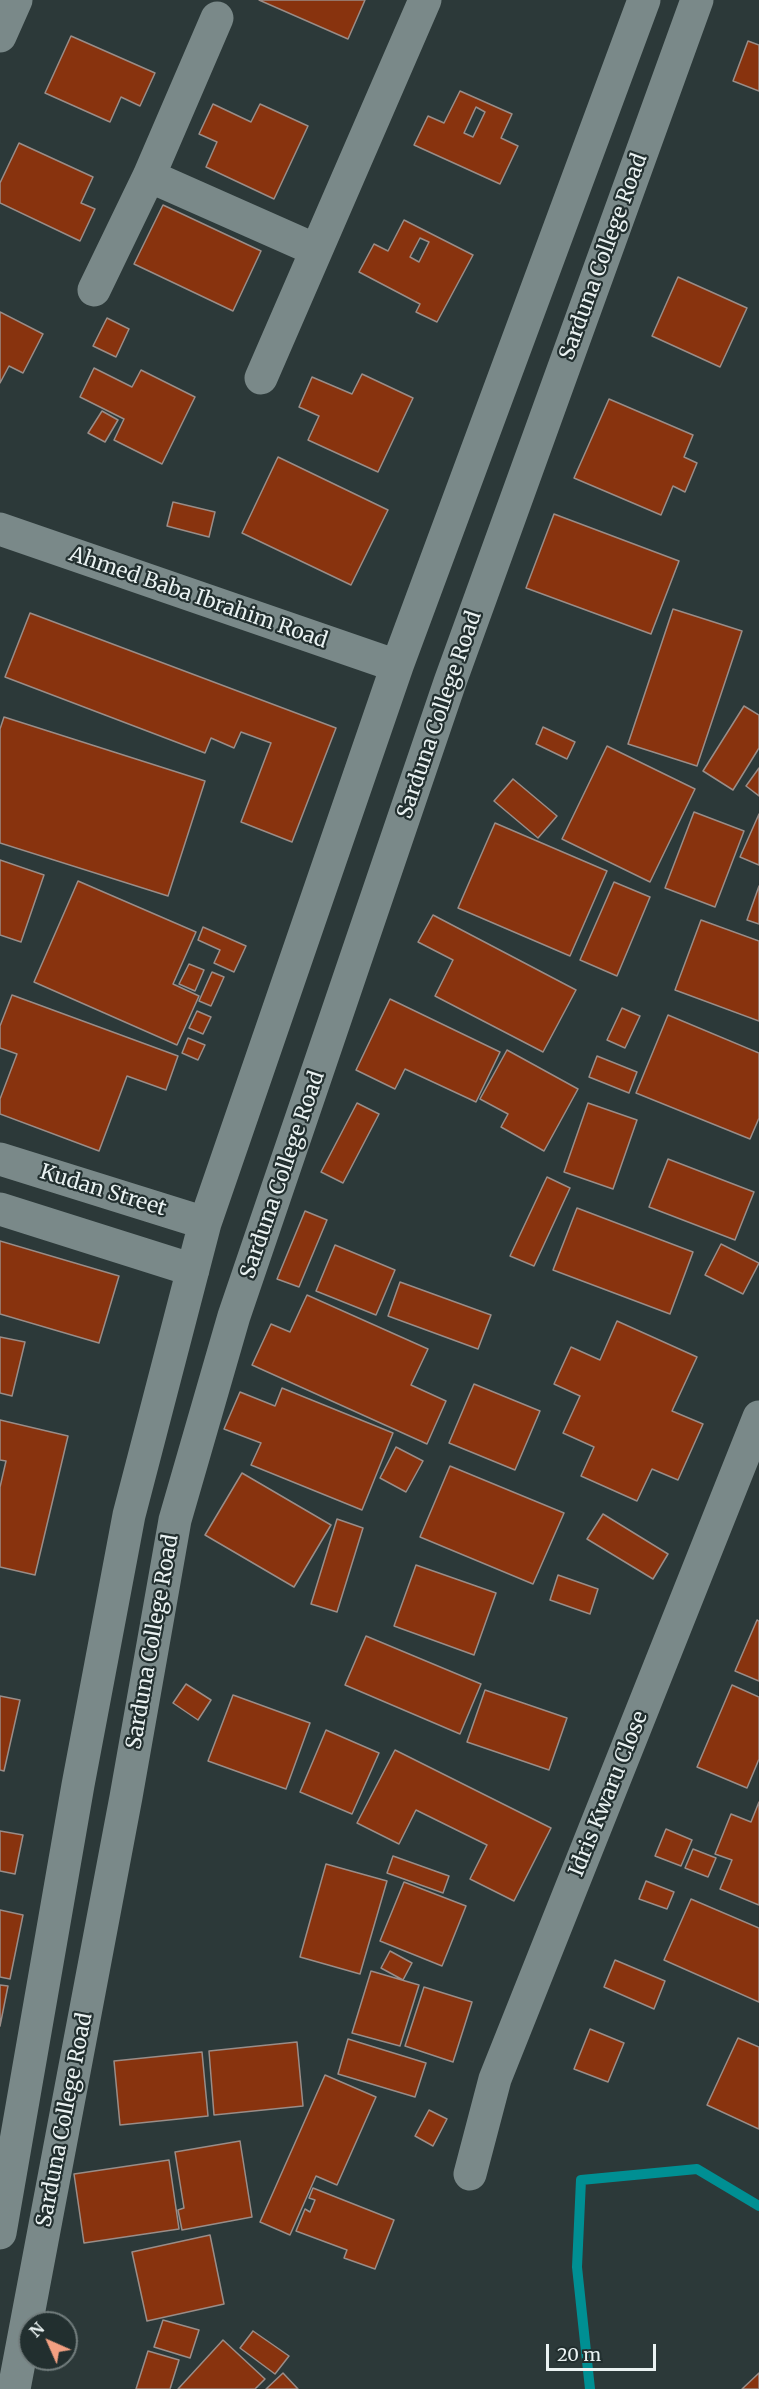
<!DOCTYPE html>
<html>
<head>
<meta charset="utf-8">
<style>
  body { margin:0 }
  #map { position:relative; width:759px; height:2389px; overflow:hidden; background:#2c3939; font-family:Merriweather,serif }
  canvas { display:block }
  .north { position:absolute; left:18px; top:2311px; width:60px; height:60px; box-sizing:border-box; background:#222f2f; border:2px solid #727d7d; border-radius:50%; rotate:315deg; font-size:16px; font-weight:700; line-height:24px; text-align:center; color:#eaf2f2 }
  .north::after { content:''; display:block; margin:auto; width:21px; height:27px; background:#f3a082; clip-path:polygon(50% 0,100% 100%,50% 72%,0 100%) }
  .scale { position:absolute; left:546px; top:2344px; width:110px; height:27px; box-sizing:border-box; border:3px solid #eaf2f2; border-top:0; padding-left:8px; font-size:18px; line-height:21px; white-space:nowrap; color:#eaf2f2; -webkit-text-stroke:4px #222f2f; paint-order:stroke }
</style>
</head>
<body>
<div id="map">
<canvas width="759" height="2389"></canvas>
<div class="north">N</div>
<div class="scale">20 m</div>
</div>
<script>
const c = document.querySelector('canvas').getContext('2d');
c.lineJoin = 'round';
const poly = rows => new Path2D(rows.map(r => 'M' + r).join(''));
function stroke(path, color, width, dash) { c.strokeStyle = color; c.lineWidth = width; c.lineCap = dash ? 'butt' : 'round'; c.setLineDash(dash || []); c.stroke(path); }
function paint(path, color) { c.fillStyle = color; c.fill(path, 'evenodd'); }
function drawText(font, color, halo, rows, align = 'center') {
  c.font = font + ' Merriweather,serif'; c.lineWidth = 4.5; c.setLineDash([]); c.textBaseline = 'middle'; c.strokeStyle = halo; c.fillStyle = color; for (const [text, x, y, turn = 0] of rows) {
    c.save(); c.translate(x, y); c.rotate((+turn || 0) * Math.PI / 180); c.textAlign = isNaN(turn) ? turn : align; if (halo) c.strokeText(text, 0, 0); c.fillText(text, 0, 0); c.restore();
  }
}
const stream = poly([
  [590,2389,577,2267,581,2180,697,2169,759,2206]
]);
const building = poly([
  [259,0,365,0,348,39,259,0],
  [71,36,155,73,140,106,121,97,110,122,45,93,71,36],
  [748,41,759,45,759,91,733,81,748,41],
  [460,91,512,114,501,138,518,146,500,184,414,145,428,116,444,123,460,91],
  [476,107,485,112,473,137,464,133,476,107],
  [213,104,251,122,260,104,308,126,274,199,206,167,217,142,199,134,213,104],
  [19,143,93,177,81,203,95,209,80,241,0,203,0,183,19,143],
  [163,205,261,251,233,311,134,264,163,205],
  [404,220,473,255,437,322,416,312,420,304,359,272,374,244,388,251,404,220],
  [420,238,429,242,419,262,410,257,420,238],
  [678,277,747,308,720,367,652,336,678,277],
  [0,312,43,334,23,373,9,366,0,383,0,312],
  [107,318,129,329,116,357,93,346,107,318],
  [94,368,132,387,141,370,195,397,162,464,114,440,124,419,80,397,94,368],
  [362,374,413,398,378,472,308,440,319,416,299,407,312,377,352,394,362,374],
  [609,399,693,435,684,457,697,463,685,492,673,486,661,515,574,478,609,399],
  [102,411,118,420,105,442,88,433,102,411],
  [278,457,388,510,351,585,242,533,278,457],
  [173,502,215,512,209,537,167,526,173,502],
  [554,514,679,561,651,634,526,588,554,514],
  [673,609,742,631,697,766,628,744,673,609],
  [30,613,336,728,292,842,241,822,271,743,241,732,234,748,211,738,205,753,5,677,30,613],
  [744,706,759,715,759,748,733,790,703,771,744,706],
  [4,717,205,781,168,896,0,843,0,729,4,717],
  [543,727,575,742,567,759,536,744,543,727],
  [607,746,695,789,650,882,562,839,607,746],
  [759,768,759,796,746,786,759,768],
  [513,779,557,816,538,838,494,801,513,779],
  [694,812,744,831,715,907,665,888,694,812],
  [759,814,759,865,740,857,759,814],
  [495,823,607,871,570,956,458,908,495,823],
  [0,860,44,875,21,942,0,935,0,860],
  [78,881,196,932,173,984,199,996,177,1045,34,982,78,881],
  [614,882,650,897,617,976,580,960,614,882],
  [759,886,759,924,747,920,759,886],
  [433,915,576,990,543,1052,435,996,453,960,418,942,433,915],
  [701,920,759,941,759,1021,675,990,701,920],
  [203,927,246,946,234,972,214,963,220,950,198,940,203,927],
  [189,964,204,970,195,991,179,984,189,964],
  [212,972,224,977,211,1006,199,1001,212,972],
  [12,995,178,1056,166,1090,127,1076,99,1151,0,1114,0,1099,17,1054,0,1048,0,1026,12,995],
  [390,999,500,1052,476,1102,405,1069,395,1089,356,1070,390,999],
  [622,1008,640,1016,625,1048,607,1040,622,1008],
  [197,1011,211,1017,203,1034,189,1028,197,1011],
  [668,1015,759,1053,759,1118,750,1139,636,1093,668,1015],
  [188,1038,205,1045,198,1060,182,1053,188,1038],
  [507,1050,578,1089,544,1151,501,1127,508,1114,480,1099,507,1050],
  [597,1056,637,1072,629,1093,589,1077,597,1056],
  [357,1103,379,1114,343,1183,321,1172,357,1103],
  [588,1103,637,1120,613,1189,564,1172,588,1103],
  [668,1159,754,1192,735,1240,649,1207,668,1159],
  [547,1177,570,1188,534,1266,510,1256,547,1177],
  [577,1208,693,1252,670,1314,553,1270,577,1208],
  [305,1211,327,1220,299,1287,277,1279,305,1211],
  [0,1241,119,1276,99,1343,0,1314,0,1241],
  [721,1244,759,1263,743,1294,705,1275,721,1244],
  [335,1245,395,1270,376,1315,316,1291,335,1245],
  [400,1282,491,1315,478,1349,388,1316,400,1282],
  [307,1295,428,1349,411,1385,446,1401,427,1444,252,1365,271,1324,290,1332,307,1295],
  [617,1321,697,1357,672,1411,703,1424,678,1480,652,1469,637,1501,581,1476,594,1447,563,1433,580,1396,554,1384,571,1347,600,1360,617,1321],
  [0,1337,25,1342,12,1396,0,1393,0,1337],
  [474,1384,540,1411,515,1470,449,1443,474,1384],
  [282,1388,393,1433,362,1510,251,1465,261,1443,224,1429,240,1392,275,1406,282,1388],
  [0,1420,68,1436,35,1575,0,1567,0,1487,6,1461,0,1460,0,1420],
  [396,1447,423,1461,406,1492,380,1478,396,1447],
  [450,1466,564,1513,533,1584,420,1537,450,1466],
  [242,1473,331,1525,294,1587,205,1535,242,1473],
  [603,1514,668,1554,653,1579,587,1539,603,1514],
  [337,1519,363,1528,337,1612,311,1604,337,1519],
  [416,1565,496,1593,474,1655,394,1626,416,1565],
  [558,1575,598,1589,590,1614,550,1600,558,1575],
  [757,1620,759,1621,759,1681,735,1671,757,1620],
  [366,1636,481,1684,460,1734,345,1685,366,1636],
  [186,1684,211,1700,198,1720,173,1703,186,1684],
  [732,1685,759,1697,759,1759,747,1788,697,1767,732,1685],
  [485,1690,567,1718,549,1770,467,1742,485,1690],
  [233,1695,310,1723,286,1789,208,1761,233,1695],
  [0,1696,20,1700,4,1771,0,1770,0,1696],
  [326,1730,379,1753,352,1814,300,1792,326,1730],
  [395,1750,551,1828,514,1901,470,1879,487,1845,416,1810,399,1844,357,1823,395,1750],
  [759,1802,759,1905,720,1889,732,1860,715,1854,731,1814,751,1822,759,1802],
  [666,1829,692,1840,681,1866,655,1856,666,1829],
  [0,1831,23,1835,15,1874,0,1871,0,1831],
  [693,1849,716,1858,708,1877,685,1868,693,1849],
  [393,1856,449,1876,443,1893,387,1873,393,1856],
  [326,1864,387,1881,360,1974,300,1957,326,1864],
  [646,1881,674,1892,667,1909,639,1899,646,1881],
  [404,1882,466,1906,442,1966,380,1941,404,1882],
  [691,1899,759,1928,759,2002,664,1960,691,1899],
  [0,1910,23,1915,10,1979,0,1977,0,1910],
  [390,1951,412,1963,403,1980,381,1968,390,1951],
  [615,1960,665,1981,654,2009,604,1987,615,1960],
  [371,1971,419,1985,400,2046,352,2033,371,1971],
  [0,1985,8,1986,0,2026,0,1985],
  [424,1987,472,2002,453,2062,405,2046,424,1987],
  [590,2029,624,2043,608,2082,574,2069,590,2029],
  [738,2038,759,2047,759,2129,707,2105,738,2038],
  [348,2039,426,2063,415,2097,338,2074,348,2039],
  [297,2042,303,2106,214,2115,209,2051,297,2042],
  [202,2052,208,2116,120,2125,114,2061,202,2052],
  [325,2075,376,2097,337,2185,316,2176,290,2235,260,2222,325,2075],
  [429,2110,447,2119,433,2146,415,2136,429,2110],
  [240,2141,252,2217,182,2230,178,2210,184,2208,175,2152,240,2141],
  [169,2160,179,2229,84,2243,74,2174,169,2160],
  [313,2188,394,2220,375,2269,344,2258,347,2250,296,2231,305,2209,310,2212,315,2200,309,2198,313,2188],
  [210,2235,224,2304,147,2321,132,2252,210,2235],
  [163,2320,199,2330,190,2358,154,2347,163,2320],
  [253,2331,289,2356,275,2374,240,2348,253,2331],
  [223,2340,265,2379,255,2389,178,2389,223,2340],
  [148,2351,179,2360,170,2389,136,2389,148,2351],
  [283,2373,298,2389,266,2389,283,2373],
  [759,2373,759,2389,742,2389,759,2373]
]);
const minor = poly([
  [149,176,316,250],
  [94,290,149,176,217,18],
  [261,378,425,0],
  [470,2174,495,2079,759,1417]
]);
const tertiary = poly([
  [0,36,16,0],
  [0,529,397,666],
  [0,1159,205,1223],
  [0,1209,193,1270],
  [0,2233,78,1785,129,1515,205,1223,397,666,644,0],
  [14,2389,126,1797,175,1520,234,1316,450,682,697,0]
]);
const streetNames = [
  ["Sarduna College Road",604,257,-70],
  ["Ahmed Baba Ibrahim Road",198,598,19],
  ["Sarduna College Road",440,715,-71],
  ["Sarduna College Road",283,1175,-71],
  ["Kudan Street",103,1191,17],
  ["Sarduna College Road",153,1642,-80],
  ["Idris Kwaru Close",609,1794,-68],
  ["Sarduna College Road",65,2120,-79]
];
stroke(stream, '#008f93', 10);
paint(building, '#88330e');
stroke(building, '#9a8d88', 1.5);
stroke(minor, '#7a8989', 33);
stroke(tertiary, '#7a8989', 33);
drawText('21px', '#eaf2f2', '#222f2f', streetNames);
</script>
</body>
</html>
